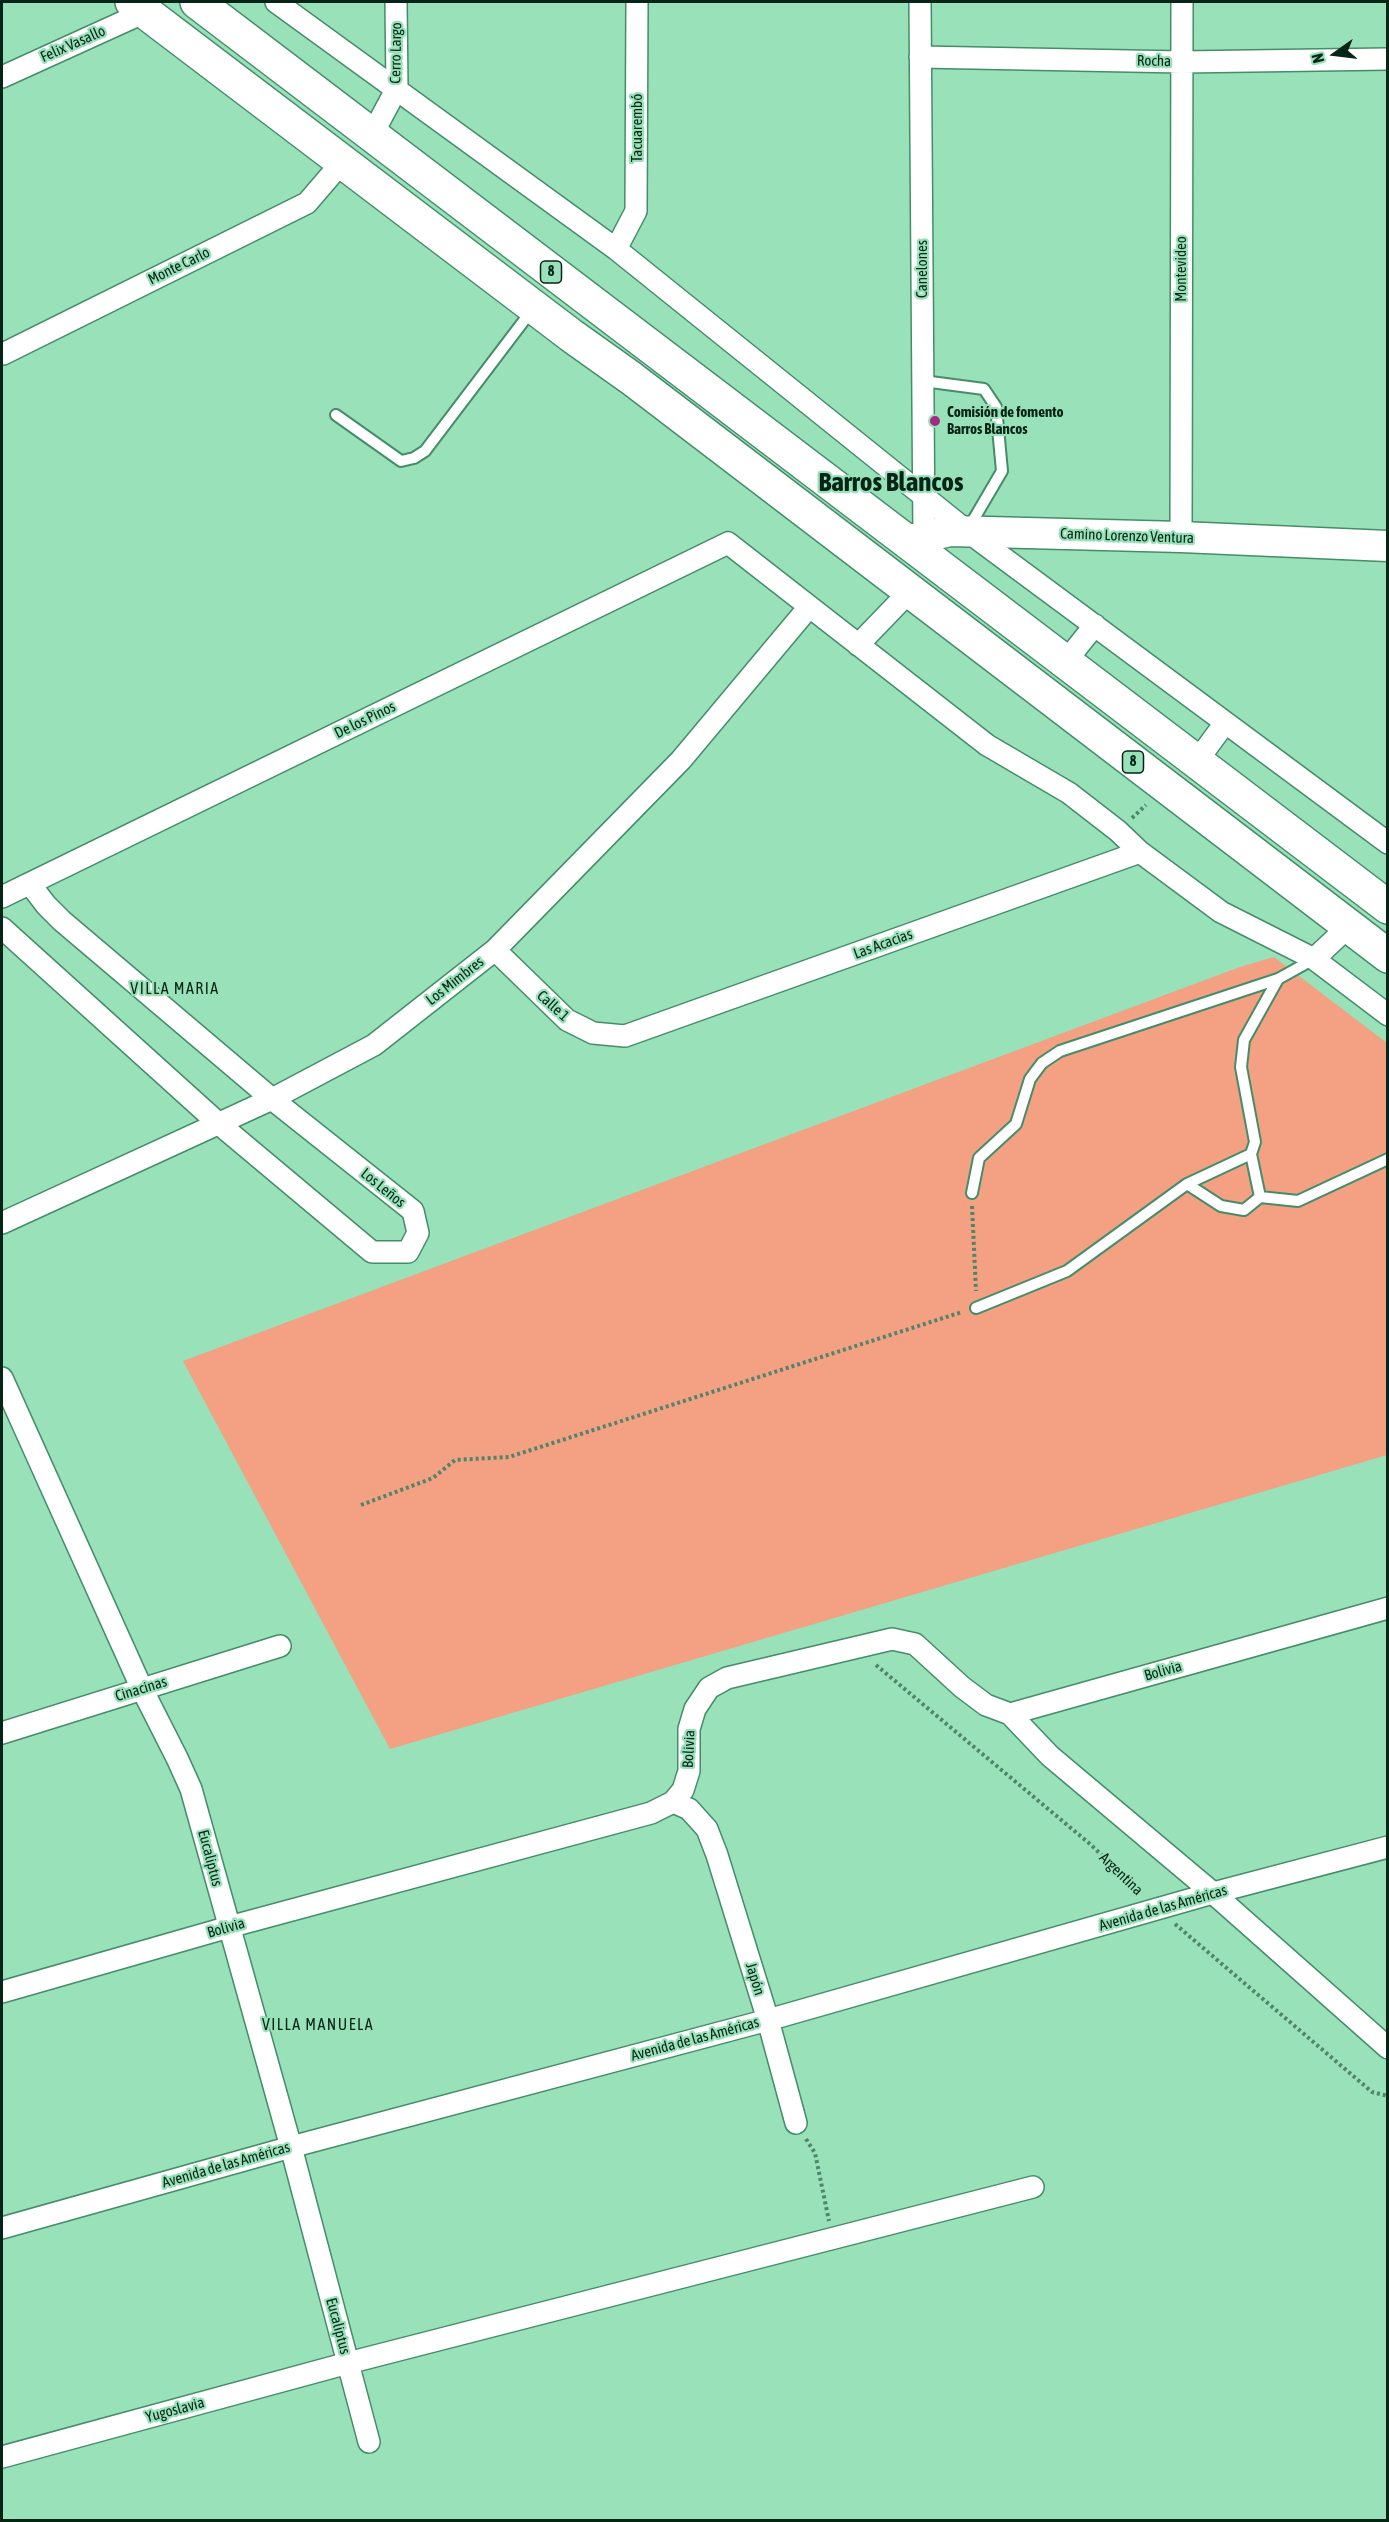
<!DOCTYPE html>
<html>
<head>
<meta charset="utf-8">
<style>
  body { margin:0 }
  #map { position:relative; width:1389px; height:2522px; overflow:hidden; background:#98e1b9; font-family:"Asap Condensed",sans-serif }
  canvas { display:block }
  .frame { position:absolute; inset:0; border:3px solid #062517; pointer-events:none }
  .north { position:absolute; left:1305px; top:24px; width:60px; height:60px; -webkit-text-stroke:4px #98e1b9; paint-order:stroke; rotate:256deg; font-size:16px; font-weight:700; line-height:24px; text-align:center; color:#062517 }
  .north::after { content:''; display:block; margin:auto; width:21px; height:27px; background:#062517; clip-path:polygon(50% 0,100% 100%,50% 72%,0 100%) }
</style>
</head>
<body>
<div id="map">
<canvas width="1389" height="2522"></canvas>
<div class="frame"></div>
<div class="north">N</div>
</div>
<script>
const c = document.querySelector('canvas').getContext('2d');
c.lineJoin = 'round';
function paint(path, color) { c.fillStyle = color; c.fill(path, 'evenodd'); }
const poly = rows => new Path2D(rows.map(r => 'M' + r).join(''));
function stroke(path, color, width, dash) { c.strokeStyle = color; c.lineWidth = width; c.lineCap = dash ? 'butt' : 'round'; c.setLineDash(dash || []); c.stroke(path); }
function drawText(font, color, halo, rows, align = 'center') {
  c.font = font + ' "Asap Condensed",sans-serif'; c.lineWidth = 4.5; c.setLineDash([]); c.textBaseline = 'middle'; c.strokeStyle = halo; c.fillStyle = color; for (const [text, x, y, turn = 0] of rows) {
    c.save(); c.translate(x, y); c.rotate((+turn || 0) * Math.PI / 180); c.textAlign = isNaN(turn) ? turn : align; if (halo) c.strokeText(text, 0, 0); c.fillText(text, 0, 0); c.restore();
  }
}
const green = poly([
  [1274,957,1387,1043,1387,1455,390,1749,183,1361,1240,967]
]);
const path = poly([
  [1132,818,1146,805],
  [972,1206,976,1291],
  [361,1505,433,1478,455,1460,509,1457,962,1312],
  [876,1665,1090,1844,1141,1892],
  [1175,1924,1372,2092,1388,2096],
  [806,2139,815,2153,829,2221]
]);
const lane = poly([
  [923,381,984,389,996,407,1002,471,968,529],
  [336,415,401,461,414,458,425,451,532,310],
  [1187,1184,1221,1206,1244,1210,1260,1197,1251,1154],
  [972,1193,979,1158,1016,1124,1030,1079,1042,1063,1060,1051,1278,979,1314,959],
  [1260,1197,1298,1201,1388,1159],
  [976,1308,1067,1271,1187,1184,1251,1154,1255,1142,1241,1067,1244,1040,1278,979]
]);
const street = poly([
  [276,2,616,249,967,531,1388,843],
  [920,2,924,537],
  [920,57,1182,62,1388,59],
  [2,77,145,12],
  [372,135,397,88,396,2],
  [616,249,636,211,637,2],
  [3,354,307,203,343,161],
  [1181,537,1182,2],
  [858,645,910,591],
  [1066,661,1095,625],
  [1197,761,1225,723],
  [2,897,728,543,987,745,1069,793,1118,831,1140,852,1221,912,1314,959,1349,926],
  [2,928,218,1123,372,1252,408,1252,418,1233,413,1211,272,1099,62,921,46,905,30,884],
  [495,950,567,1020,593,1033,625,1036,1140,852],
  [1314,959,1388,1015],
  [2,1223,272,1099,374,1045,495,950,681,760,809,607],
  [2,1378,142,1689,177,1758,191,1789,291,2147,348,2363,2,2457],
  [1010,1714,1050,1756,1213,1893,1388,2048],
  [2,1733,280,1646],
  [673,1802,689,1809,707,1829,717,1855,768,2020,796,2123],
  [2,1992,229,1927,651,1813,673,1802,683,1790,689,1771,689,1729,695,1709,709,1688,727,1678,892,1639,915,1644,962,1687,986,1705,1010,1714,1388,1608],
  [2,2228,291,2147,768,2020,1213,1893,1388,1847],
  [369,2442,348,2363,1033,2187]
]);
const secondary = poly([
  [906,541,950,531,1181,537,1388,546]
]);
const highway = poly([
  [132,2,572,336,631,378,1388,956],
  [197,2,1388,907]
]);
const markers = [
  [935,421,6,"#a22b84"]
];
const shields = [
  [551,272,21],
  [1133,762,21]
];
const shieldNames = [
  ["8",551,272],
  ["8",1133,762]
];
const streetNames = [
  ["Felix Vasallo",73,44,-24],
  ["Cerro Largo",396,53,-89],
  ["Rocha",1154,61,1],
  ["Tacuarembó",637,128,-90],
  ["Monte Carlo",179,266,-26],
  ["Canelones",922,269,-90],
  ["Montevideo",1181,269,-90],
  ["Camino Lorenzo Ventura",1127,536,2],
  ["De los Pinos",365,720,-26],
  ["Las Acacias",883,944,-20],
  ["Los Mimbres",455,981,-38],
  ["Calle 1",553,1006,42],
  ["Los Leños",383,1188,39],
  ["Bolivia",1163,1671,-16],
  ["Cinacinas",141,1689,-17],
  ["Bolivia",689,1749,-87],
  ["Eucaliptus",210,1858,75],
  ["Argentina",1121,1874,44],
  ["Avenida de las Américas",1163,1908,-16],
  ["Bolivia",226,1928,-16],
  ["Japón",755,1979,73],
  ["Avenida de las Américas",695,2039,-15],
  ["Avenida de las Américas",226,2165,-16],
  ["Eucaliptus",338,2326,75],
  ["Yugoslavia",175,2410,-15]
];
const poiNames = [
  ["Comisión de fomento",947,412],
  ["Barros Blancos",947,429]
];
const neighbourhoodNames = [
  ["VILLA MARIA",175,989],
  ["VILLA MANUELA",318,2025]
];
const townNames = [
  ["Barros Blancos",891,482]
];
paint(green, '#f3a083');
stroke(lane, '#448d68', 14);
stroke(street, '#448d68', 24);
stroke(secondary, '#448d68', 33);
stroke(highway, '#448d68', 36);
stroke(path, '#51856a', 4, [3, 3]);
stroke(lane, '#fff', 10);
stroke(street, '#fff', 21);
stroke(secondary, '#fff', 30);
stroke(highway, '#fff', 33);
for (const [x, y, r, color] of markers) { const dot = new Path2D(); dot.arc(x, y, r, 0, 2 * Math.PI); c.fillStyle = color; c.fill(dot); stroke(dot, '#98e1b9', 2); }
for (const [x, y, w] of shields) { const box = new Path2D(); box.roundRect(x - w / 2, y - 11, w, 22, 4.5); c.fillStyle = '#98e1b9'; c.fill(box); stroke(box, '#062517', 1.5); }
drawText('bold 14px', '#062517', null, shieldNames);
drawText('15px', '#062517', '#98e1b9', streetNames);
drawText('bold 15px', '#062517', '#98e1b9', poiNames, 'left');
c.letterSpacing = '1.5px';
drawText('16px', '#062517', '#98e1b9', neighbourhoodNames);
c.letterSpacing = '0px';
drawText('bold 27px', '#062517', '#98e1b9', townNames);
</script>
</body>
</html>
